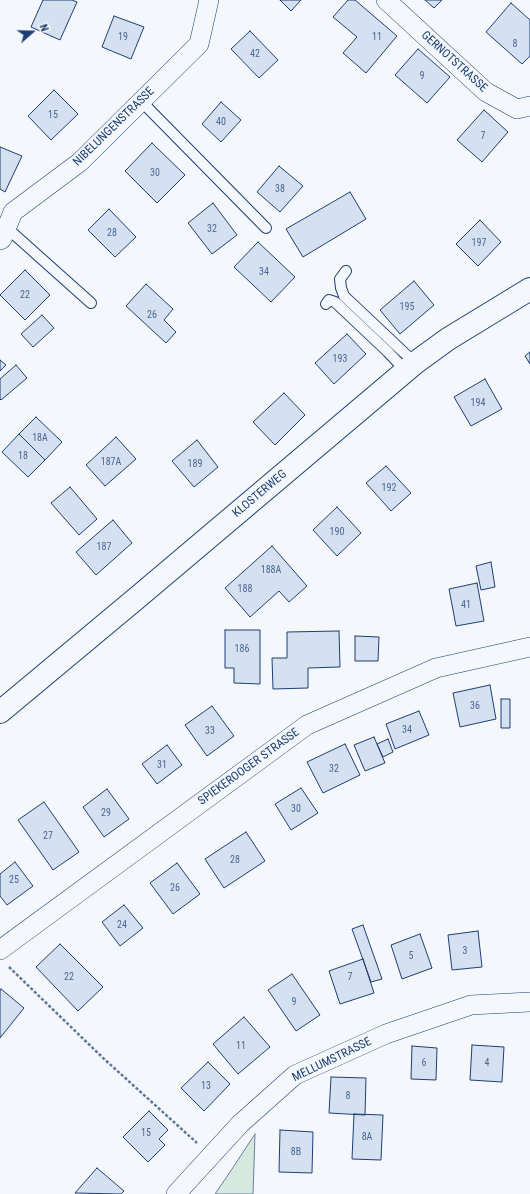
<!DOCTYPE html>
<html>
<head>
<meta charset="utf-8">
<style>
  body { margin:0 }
  #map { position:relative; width:530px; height:1194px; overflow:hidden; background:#f4f7fb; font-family:"Roboto Condensed",sans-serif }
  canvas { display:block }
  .north { position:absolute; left:12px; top:12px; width:40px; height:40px; -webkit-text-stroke:3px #f4f7fb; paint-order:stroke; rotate:70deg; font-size:11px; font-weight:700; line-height:16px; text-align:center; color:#1d3f73 }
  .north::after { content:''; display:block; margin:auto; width:14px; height:18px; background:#1d3f73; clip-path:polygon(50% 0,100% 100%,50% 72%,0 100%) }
</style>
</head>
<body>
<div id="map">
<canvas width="530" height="1194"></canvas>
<div class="north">N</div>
</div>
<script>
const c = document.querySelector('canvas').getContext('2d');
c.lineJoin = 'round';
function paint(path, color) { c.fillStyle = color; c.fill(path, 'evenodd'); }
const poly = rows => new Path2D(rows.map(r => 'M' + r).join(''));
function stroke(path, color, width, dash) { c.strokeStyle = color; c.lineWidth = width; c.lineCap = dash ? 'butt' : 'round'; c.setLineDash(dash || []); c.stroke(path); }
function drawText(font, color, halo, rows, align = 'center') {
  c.font = font + ' "Roboto Condensed",sans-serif'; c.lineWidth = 3; c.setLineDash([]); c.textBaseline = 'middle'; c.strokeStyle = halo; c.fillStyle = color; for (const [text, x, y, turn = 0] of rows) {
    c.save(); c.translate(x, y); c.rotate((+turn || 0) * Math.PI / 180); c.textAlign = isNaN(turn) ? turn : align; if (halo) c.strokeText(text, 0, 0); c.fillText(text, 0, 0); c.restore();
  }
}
const green = poly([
  [255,1134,253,1194,215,1194,232,1169,255,1134]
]);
const building = poly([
  [43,0,72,0,77,2,60,40,31,27,43,0],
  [280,0,301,0,291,11,280,0],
  [348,0,355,0,397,36,366,73,343,53,357,37,333,17,348,0],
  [425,0,442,0,434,8,425,0],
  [511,3,530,20,530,56,522,64,486,32,511,3],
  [114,16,144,27,131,59,102,47,114,16],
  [250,31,278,60,259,78,231,49,250,31],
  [418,49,450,77,427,103,395,75,418,49],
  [54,90,78,114,51,140,28,116,54,90],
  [221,102,241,120,221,142,202,124,221,102],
  [484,110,508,132,482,162,457,140,484,110],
  [152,143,185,175,157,203,125,171,152,143],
  [0,147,22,156,5,192,0,189,0,147],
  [279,166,303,186,280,212,257,192,279,166],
  [350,192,366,219,303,257,286,229,350,192],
  [213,203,237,235,212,254,188,223,213,203],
  [109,209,136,237,115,257,88,230,109,209],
  [480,220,501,242,478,266,456,244,480,220],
  [258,242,295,277,271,302,234,267,258,242],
  [25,270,50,295,25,320,0,295,25,270],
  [414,281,434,305,400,334,380,310,414,281],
  [146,284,173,309,164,320,176,332,166,343,126,306,146,284],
  [42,315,54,328,33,347,21,334,42,315],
  [347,334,366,354,334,384,315,363,347,334],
  [530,352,530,364,525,356,530,352],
  [0,360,6,365,0,371,0,360],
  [16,365,27,378,1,400,0,399,0,379,16,365],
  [485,379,502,409,471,426,454,397,485,379],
  [284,393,305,415,275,445,253,422,284,393],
  [36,417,62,442,45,460,19,434,36,417],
  [19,434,45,460,28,477,2,452,19,434],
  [116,437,136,459,105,486,86,465,116,437],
  [197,440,218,467,194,487,172,461,197,440],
  [386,466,411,493,391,511,366,483,386,466],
  [70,487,97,519,79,535,51,503,70,487],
  [337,507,361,533,337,556,313,530,337,507],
  [113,520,132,543,96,575,76,552,113,520],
  [272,546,307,586,289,602,279,591,250,617,225,588,272,546],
  [491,562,495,587,481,590,476,566,491,562],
  [477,583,484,621,456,626,449,589,477,583],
  [225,630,260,630,260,684,234,683,234,668,225,668,225,630],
  [339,631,340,667,308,668,308,688,273,689,272,658,287,658,287,632,339,631],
  [355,636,379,637,378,661,355,661,355,636],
  [490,685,496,719,460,727,453,693,490,685],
  [501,699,510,699,510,728,501,728,501,699],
  [212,706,234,736,207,756,185,725,212,706],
  [419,711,429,735,395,749,386,724,419,711],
  [374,737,385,763,365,771,354,745,374,737],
  [388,739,393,752,383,757,377,744,388,739],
  [345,744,360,775,323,793,307,762,345,744],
  [167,745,182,765,157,784,142,764,167,745],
  [301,788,318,813,291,830,275,804,301,788],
  [107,789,129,819,104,837,83,807,107,789],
  [44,802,79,852,53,870,18,820,44,802],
  [246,832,265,861,224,888,205,859,246,832],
  [15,862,33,886,7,905,0,896,0,874,15,862],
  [177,863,200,894,173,914,150,883,177,863],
  [124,905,143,928,120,946,102,922,124,905],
  [363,925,382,979,371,982,352,929,363,925],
  [478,931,482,967,452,970,448,935,478,931],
  [420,934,432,968,402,979,391,945,420,934],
  [60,944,103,987,78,1011,36,967,60,944],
  [363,959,374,993,340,1004,329,971,363,959],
  [292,974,320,1015,296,1031,268,990,292,974],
  [1,989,24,1008,0,1038,0,991,1,989],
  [244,1017,270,1047,238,1074,213,1044,244,1017],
  [472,1045,504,1047,502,1082,470,1080,472,1045],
  [412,1046,437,1048,436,1080,411,1079,412,1046],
  [208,1062,230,1084,204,1111,181,1088,208,1062],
  [331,1077,366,1078,365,1115,329,1113,331,1077],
  [149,1111,168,1130,159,1139,165,1145,148,1162,123,1137,149,1111],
  [354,1114,383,1115,381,1160,352,1159,354,1114],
  [280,1130,313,1132,312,1173,279,1172,280,1130],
  [97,1168,124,1191,121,1194,75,1193,97,1168]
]);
const path = poly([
  [9,967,102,1057,197,1143]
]);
const lane = poly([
  [141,101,266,228],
  [7,228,91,303],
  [346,271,340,279,341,288,344,296,415,363],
  [326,304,329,300,335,302,388,352,406,371]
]);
const street = poly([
  [386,0,486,92,517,109,530,106],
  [0,240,2,239,13,212,80,162,199,44,209,0],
  [0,950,307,725,436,668,530,647],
  [176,1194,240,1124,295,1075,386,1034,471,1005,530,1002]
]);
const secondary = poly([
  [0,712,138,597,415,363,448,339,530,289]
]);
const numberNames = [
  ["19",123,37],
  ["11",377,37],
  ["8",515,44],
  ["42",255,54],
  ["9",422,76],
  ["15",53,115],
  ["40",221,122],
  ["7",483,136],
  ["30",155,173],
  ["38",280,189],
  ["32",212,229],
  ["28",112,233],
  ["197",479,243],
  ["34",264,272],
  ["22",25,295],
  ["195",407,307],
  ["26",152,315],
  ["193",340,359],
  ["194",478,403],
  ["18A",40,438],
  ["18",23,456],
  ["187A",111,462],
  ["189",195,464],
  ["192",389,488],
  ["190",337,532],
  ["187",104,547],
  ["188A",271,570],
  ["188",245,589],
  ["41",466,605],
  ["186",242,649],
  ["36",475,706],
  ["34",407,730],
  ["33",210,731],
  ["31",162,765],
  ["32",334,769],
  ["30",296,809],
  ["29",106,813],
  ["27",48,836],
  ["28",235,860],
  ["25",14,880],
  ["26",175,888],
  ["24",122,925],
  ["3",465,951],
  ["5",411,956],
  ["22",69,977],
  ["7",350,977],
  ["9",294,1002],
  ["11",241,1046],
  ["6",424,1063],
  ["4",487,1063],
  ["13",206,1086],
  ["8",348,1096],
  ["15",146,1133],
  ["8A",367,1137],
  ["8B",296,1152]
];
const streetNames = [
  ["GERNOTSTRASSE",454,62,42],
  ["NIBELUNGENSTRASSE",114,127,-44],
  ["KLOSTERWEG",260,494,-40],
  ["SPIEKEROOGER STRASSE",249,767,-36],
  ["MELLUMSTRASSE",332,1060,-26]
];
paint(green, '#d7e8df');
stroke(green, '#687fa3', 1);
paint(building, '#d5e0f0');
stroke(building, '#1d3f73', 1);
stroke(lane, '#1d3f73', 12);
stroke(street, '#1d3f73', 20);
stroke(secondary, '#1d3f73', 24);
stroke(path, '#5e769c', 2.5, [3, 2]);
stroke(lane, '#f4f7fb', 10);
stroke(street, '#f4f7fb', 19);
stroke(secondary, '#f4f7fb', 22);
drawText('10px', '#4b6792', null, numberNames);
drawText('12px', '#1d3f73', '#f4f7fb', streetNames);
</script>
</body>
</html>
